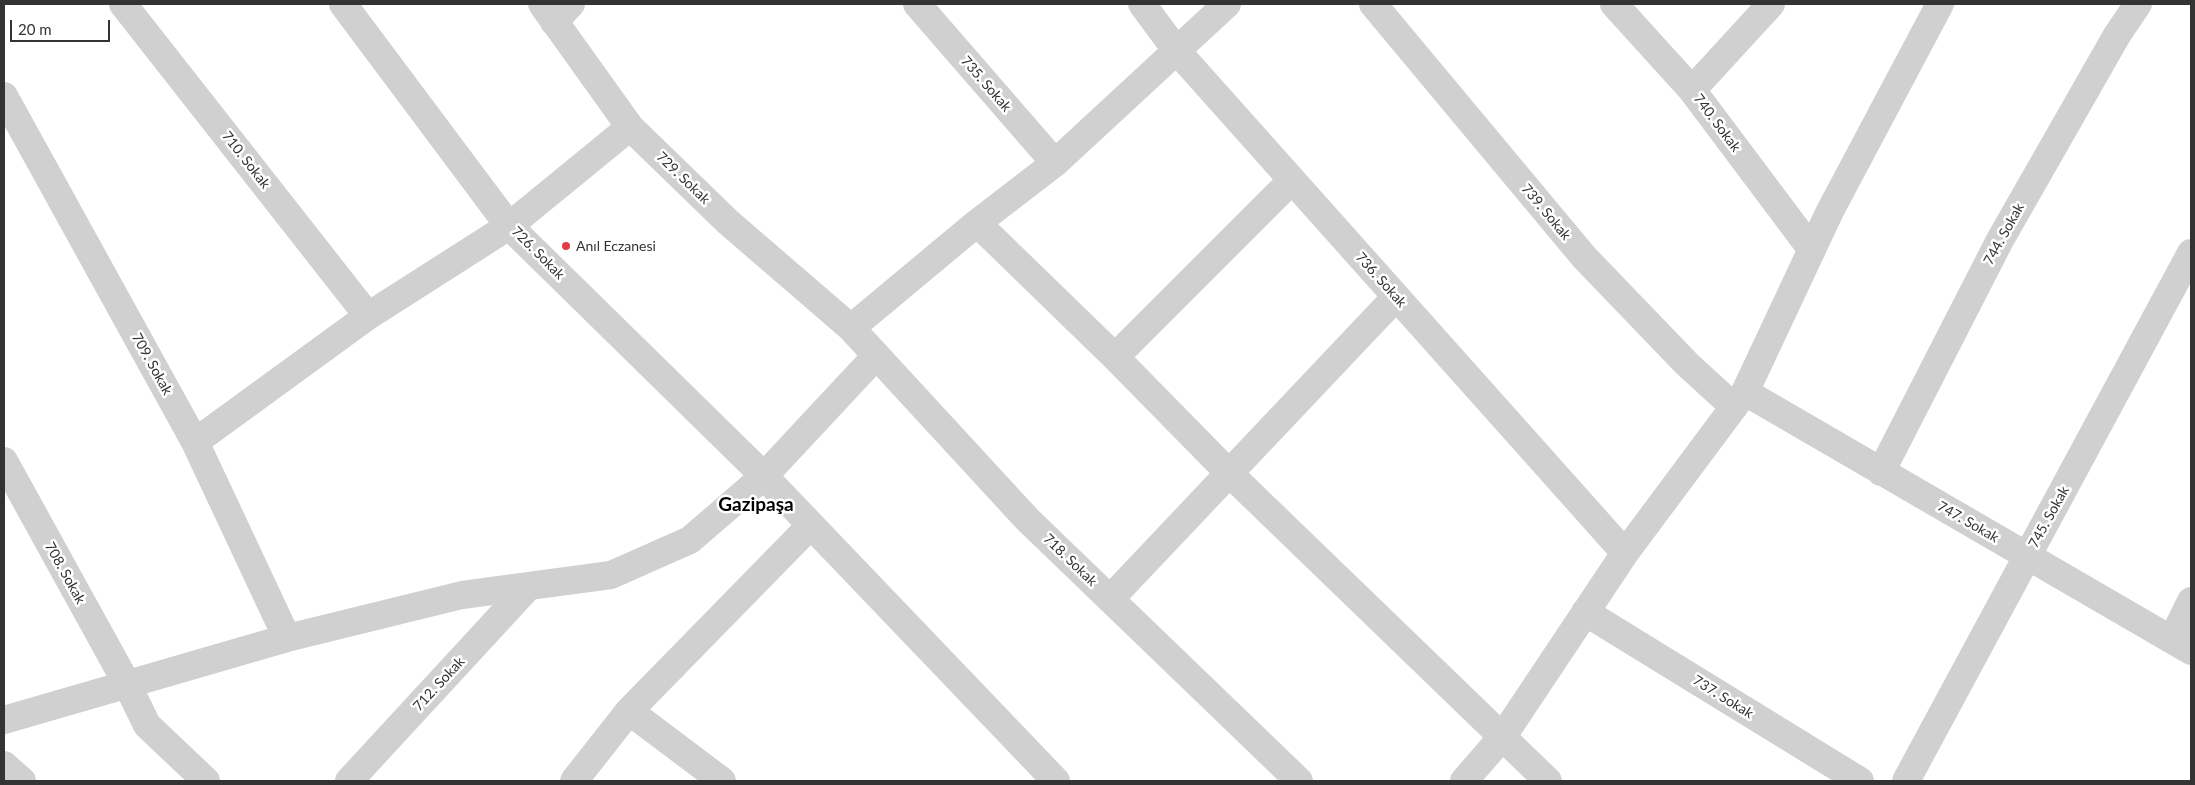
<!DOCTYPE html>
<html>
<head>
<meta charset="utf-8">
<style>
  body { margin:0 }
  #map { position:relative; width:2195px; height:785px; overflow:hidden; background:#fff; font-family:Lato,sans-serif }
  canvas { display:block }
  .frame { position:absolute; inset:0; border:5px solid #333; pointer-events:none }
  .scale { position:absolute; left:10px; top:20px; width:100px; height:22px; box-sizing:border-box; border:2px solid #333; border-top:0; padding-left:6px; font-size:15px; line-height:18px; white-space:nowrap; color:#333; -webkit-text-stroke:4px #fff; paint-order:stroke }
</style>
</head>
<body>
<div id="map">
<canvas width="2195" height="785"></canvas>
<div class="frame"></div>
<div class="scale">20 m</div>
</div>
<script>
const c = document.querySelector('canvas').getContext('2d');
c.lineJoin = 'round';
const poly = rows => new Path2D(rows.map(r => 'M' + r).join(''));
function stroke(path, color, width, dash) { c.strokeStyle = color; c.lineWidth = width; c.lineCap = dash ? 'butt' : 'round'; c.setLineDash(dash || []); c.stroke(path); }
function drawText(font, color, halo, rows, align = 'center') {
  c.font = font + ' Lato,sans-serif'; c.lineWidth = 5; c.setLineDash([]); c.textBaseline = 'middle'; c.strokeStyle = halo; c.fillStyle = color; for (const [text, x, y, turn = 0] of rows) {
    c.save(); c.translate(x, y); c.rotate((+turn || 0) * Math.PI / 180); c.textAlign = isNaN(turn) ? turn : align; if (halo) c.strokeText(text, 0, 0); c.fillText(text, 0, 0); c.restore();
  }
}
const minor = poly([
  [123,4,368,316],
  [343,4,509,226,764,476,1056,781],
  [542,4,630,127,728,222,851,328,1027,519,1299,781],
  [917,4,1055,163],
  [1142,4,1176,50,1625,553],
  [1373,4,1584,257,1687,364,1734,407],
  [1614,4,1692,90,1812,250],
  [554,22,571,4],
  [1692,90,1771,4],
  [4,96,195,442,287,638],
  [977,223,1115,357,1229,473,1548,781],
  [851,328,977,223,1055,163,1227,4],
  [1115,357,1292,180],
  [1745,392,2191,651],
  [195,442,368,316,509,226,630,127],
  [4,461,127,684,147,725,206,781],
  [1881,472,2000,240,2117,35,2138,4],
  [1110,599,1396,297],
  [1585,612,1860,781],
  [2172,640,2191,601],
  [629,711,722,781],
  [4,720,287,638,462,595,611,575,690,540,764,476,876,356],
  [4,765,22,781],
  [349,781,529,586],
  [574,781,629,711,811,525],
  [1464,781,1503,736,1625,553,1745,392,1830,211,1940,4],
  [1906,781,2191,253]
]);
const markers = [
  [566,246,5,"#e63946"]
];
const streetNames = [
  ["735. Sokak",986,84,49],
  ["740. Sokak",1717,123,53],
  ["710. Sokak",246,160,52],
  ["729. Sokak",683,178,44],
  ["739. Sokak",1546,212,50],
  ["744. Sokak",2004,234,-61],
  ["726. Sokak",538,253,45],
  ["736. Sokak",1381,280,48],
  ["709. Sokak",152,364,61],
  ["745. Sokak",2049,517,-61],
  ["747. Sokak",1968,522,30],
  ["718. Sokak",1070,560,44],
  ["708. Sokak",65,573,61],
  ["712. Sokak",439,684,-47],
  ["737. Sokak",1723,697,32]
];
const poiNames = [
  ["Anıl Eczanesi",576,246]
];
const districtNames = [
  ["Gazipaşa",756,505]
];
stroke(minor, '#d0d0d0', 28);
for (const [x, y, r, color] of markers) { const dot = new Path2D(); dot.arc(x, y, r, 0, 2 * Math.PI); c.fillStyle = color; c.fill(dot); stroke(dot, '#fff', 2); }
drawText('14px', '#333', '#fff', streetNames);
drawText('14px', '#333', '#fff', poiNames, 'left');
drawText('bold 19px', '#000', '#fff', districtNames);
</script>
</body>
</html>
